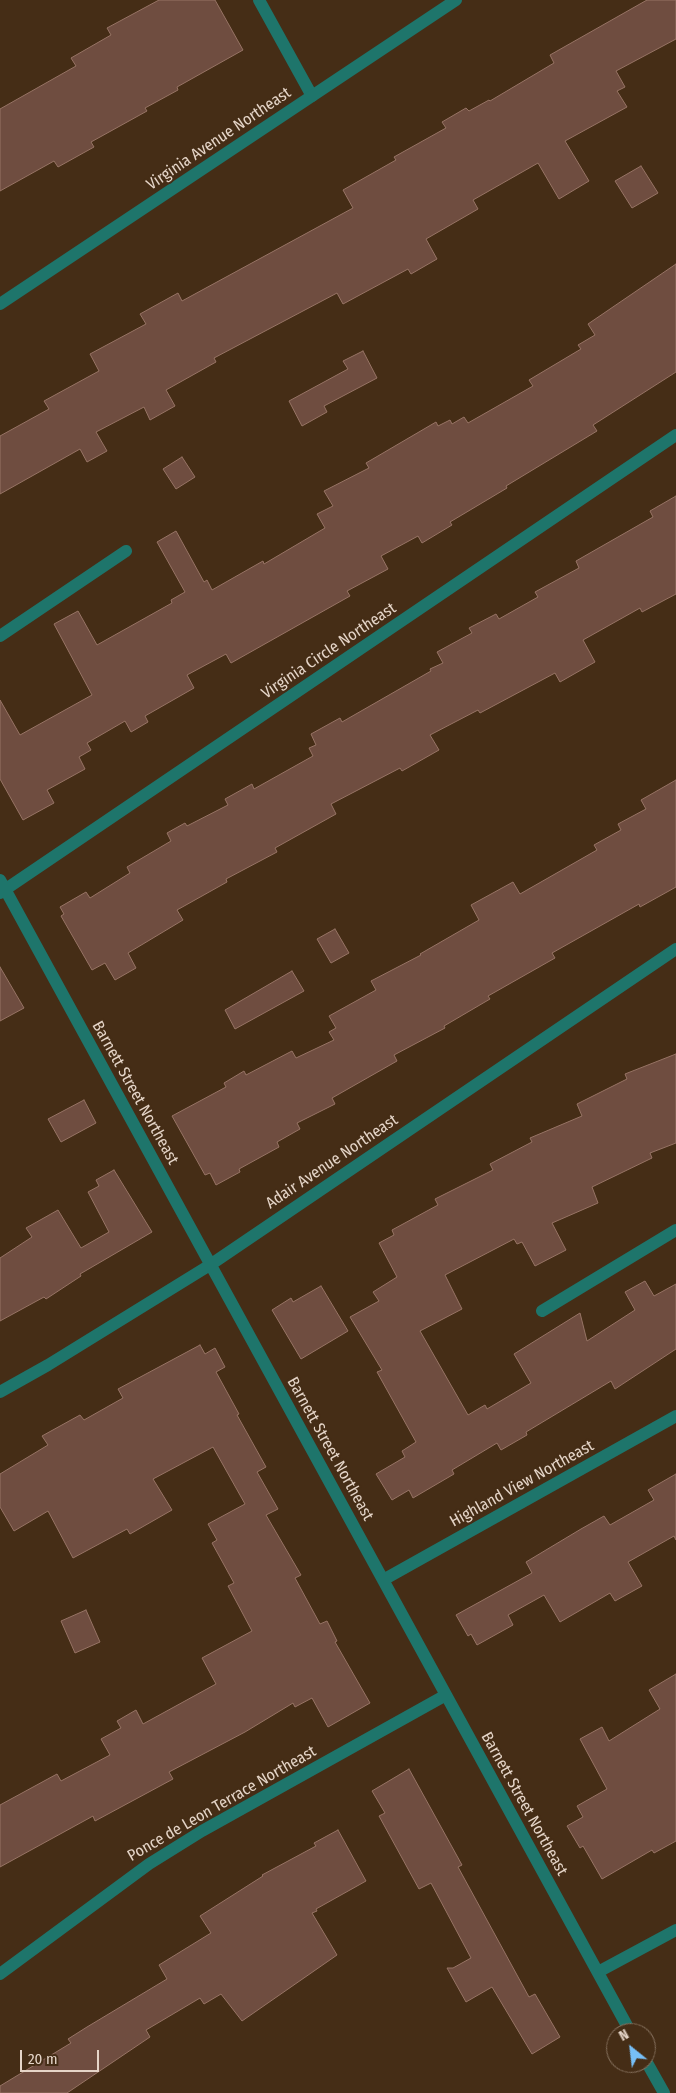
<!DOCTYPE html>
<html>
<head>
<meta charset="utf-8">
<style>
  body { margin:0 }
  #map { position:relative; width:676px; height:2093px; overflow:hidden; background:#452d16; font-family:"Fira Sans Condensed",sans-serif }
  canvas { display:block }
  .north { position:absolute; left:606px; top:2023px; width:50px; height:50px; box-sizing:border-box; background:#452d16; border:1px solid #85705d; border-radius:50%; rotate:331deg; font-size:14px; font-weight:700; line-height:20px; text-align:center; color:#e5d5c8 }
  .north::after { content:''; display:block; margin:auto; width:18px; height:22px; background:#77bff7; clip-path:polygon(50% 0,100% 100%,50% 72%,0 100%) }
  .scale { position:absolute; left:20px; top:2050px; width:79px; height:22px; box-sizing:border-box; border:2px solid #e5d5c8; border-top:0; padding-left:6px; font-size:15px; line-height:18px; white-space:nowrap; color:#e5d5c8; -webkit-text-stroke:4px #452d16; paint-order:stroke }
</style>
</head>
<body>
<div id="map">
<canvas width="676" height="2093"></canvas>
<div class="north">N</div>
<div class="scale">20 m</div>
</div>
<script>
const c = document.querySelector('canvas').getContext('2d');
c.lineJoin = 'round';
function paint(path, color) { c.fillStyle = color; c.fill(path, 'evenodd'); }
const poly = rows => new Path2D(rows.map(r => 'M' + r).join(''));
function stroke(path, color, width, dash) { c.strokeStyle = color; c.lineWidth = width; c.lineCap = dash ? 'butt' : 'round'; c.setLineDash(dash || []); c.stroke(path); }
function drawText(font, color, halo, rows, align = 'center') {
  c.font = font + ' "Fira Sans Condensed",sans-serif'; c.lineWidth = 4; c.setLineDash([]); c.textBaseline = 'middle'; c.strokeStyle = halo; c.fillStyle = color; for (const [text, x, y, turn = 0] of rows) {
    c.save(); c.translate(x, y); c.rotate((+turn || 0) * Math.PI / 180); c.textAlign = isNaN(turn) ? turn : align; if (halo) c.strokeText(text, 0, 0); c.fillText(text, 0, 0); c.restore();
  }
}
const building = poly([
  [159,0,215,0,243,50,177,87,178,90,145,108,147,111,91,142,94,147,58,167,54,161,0,191,0,109,76,66,71,58,111,35,107,28,159,0],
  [647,0,676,0,676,39,616,71,625,87,617,91,627,107,565,141,589,181,559,199,538,163,473,200,478,209,426,239,437,259,411,274,408,269,343,304,337,293,214,358,216,362,166,390,175,406,150,420,144,407,96,432,107,451,87,462,80,449,0,494,0,436,49,409,44,401,99,371,90,354,146,324,140,314,178,293,182,301,353,208,343,190,396,160,394,157,446,128,442,122,466,108,469,111,489,100,490,101,554,63,550,55,647,0],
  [641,166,658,193,632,208,615,181,641,166],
  [676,264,676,372,593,425,597,431,506,486,507,488,450,522,452,525,422,543,418,536,381,556,388,569,347,591,350,596,231,663,226,654,187,675,194,688,145,716,148,722,131,732,125,721,87,743,91,750,79,757,85,769,47,790,54,803,23,820,0,779,0,700,20,735,92,695,54,624,78,611,97,645,172,603,171,600,185,592,157,542,176,531,204,582,207,580,212,590,263,561,264,564,325,528,317,514,333,506,324,491,369,468,366,463,436,422,438,426,450,420,452,424,464,417,468,423,533,386,529,380,581,349,578,345,595,335,588,324,676,264],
  [363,351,377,378,324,406,327,412,302,426,289,401,348,369,343,361,363,351],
  [182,457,195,477,176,489,163,469,182,457],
  [676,496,676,594,642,612,640,608,583,640,595,662,560,682,555,673,480,713,478,710,430,735,439,750,402,771,400,768,331,804,336,814,275,848,277,852,226,879,227,882,177,910,183,920,128,953,136,968,115,980,105,963,92,970,61,916,64,914,60,907,86,892,90,898,130,873,127,867,171,841,167,833,185,823,187,826,228,805,225,799,252,784,254,789,313,756,309,748,316,745,311,734,340,718,342,722,431,671,430,669,443,663,437,652,472,633,469,628,496,614,499,619,538,597,535,592,579,568,576,561,653,517,650,511,676,496],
  [676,780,676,887,640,907,639,904,552,953,555,958,488,996,490,999,444,1026,445,1028,394,1055,397,1061,332,1098,335,1104,297,1123,300,1129,277,1142,279,1147,239,1169,240,1172,216,1185,210,1173,205,1175,172,1116,226,1087,224,1083,244,1071,246,1075,292,1051,296,1058,334,1040,329,1032,336,1028,329,1016,376,990,371,981,421,955,420,954,479,920,471,905,513,882,520,894,597,850,594,845,621,830,618,824,646,809,641,800,676,780],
  [335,929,349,953,331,963,317,939,335,929],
  [0,967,24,1008,0,1021,0,967],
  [292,971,304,991,235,1029,225,1010,292,971],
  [676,1054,676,1143,650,1153,652,1158,592,1187,598,1203,552,1223,566,1250,535,1266,522,1242,517,1244,514,1239,445,1275,462,1309,420,1331,468,1415,485,1405,487,1409,531,1383,514,1354,580,1313,587,1341,635,1310,625,1292,645,1281,654,1296,676,1284,676,1349,615,1389,611,1381,526,1432,527,1435,501,1450,497,1443,452,1470,454,1474,413,1498,409,1490,392,1500,376,1474,405,1457,402,1451,416,1442,377,1372,382,1370,350,1317,379,1301,373,1292,397,1277,379,1243,394,1235,392,1230,438,1205,435,1199,493,1170,490,1164,532,1142,530,1138,582,1116,577,1104,627,1079,625,1074,676,1054],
  [84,1100,96,1123,61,1142,48,1119,84,1100],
  [114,1170,152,1232,80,1274,81,1276,46,1299,44,1297,0,1321,0,1258,32,1237,26,1228,58,1210,81,1248,109,1232,88,1192,99,1186,96,1180,114,1170],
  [321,1286,348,1331,301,1359,272,1310,291,1298,293,1302,321,1286],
  [200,1345,205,1354,215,1348,225,1367,216,1372,239,1414,237,1415,266,1467,257,1472,278,1509,266,1515,301,1575,295,1578,320,1624,327,1621,337,1641,335,1642,370,1703,328,1727,312,1698,295,1707,293,1703,245,1732,169,1772,173,1779,95,1821,93,1816,0,1867,0,1805,57,1774,61,1781,110,1755,101,1739,121,1728,117,1721,136,1710,143,1724,216,1684,202,1658,252,1631,228,1586,234,1583,212,1543,217,1540,208,1524,245,1504,213,1447,153,1479,172,1510,130,1534,127,1529,73,1558,48,1511,14,1531,0,1507,0,1474,48,1445,42,1436,80,1415,84,1420,123,1398,118,1389,200,1345],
  [676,1474,676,1540,674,1536,628,1562,642,1586,615,1601,610,1593,560,1622,544,1595,508,1615,513,1625,477,1645,471,1634,468,1636,456,1615,532,1573,526,1562,581,1529,604,1516,610,1525,654,1500,648,1490,676,1474],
  [86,1610,100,1642,75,1653,61,1621,86,1610],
  [676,1674,676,1841,654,1853,652,1850,602,1879,583,1846,580,1848,567,1826,583,1817,577,1806,607,1789,580,1739,602,1727,609,1741,660,1709,649,1690,676,1674],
  [409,1769,462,1865,458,1867,529,1997,535,1994,560,2037,532,2054,492,1987,466,2002,447,1968,453,1968,471,1958,431,1883,419,1889,379,1816,385,1813,372,1791,409,1769],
  [338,1830,366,1881,316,1909,317,1911,312,1913,337,1955,242,2021,221,1994,204,2004,200,1998,146,2030,150,2037,67,2093,0,2093,0,2086,71,2043,68,2039,87,2027,167,1979,159,1965,211,1933,200,1916,263,1876,262,1875,316,1846,314,1843,338,1830]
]);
const service = poly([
  [0,636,126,551],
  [542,1311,676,1230]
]);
const minor = poly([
  [259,0,312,96],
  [0,880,631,2033],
  [0,893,676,435],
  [0,1392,48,1365,210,1265,676,949],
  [383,1580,676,1416],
  [598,1972,676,1930],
  [0,1974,149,1864,202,1831,446,1695],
  [646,2061,664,2093]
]);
const tertiary = poly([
  [0,304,456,0]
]);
const streetNames = [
  ["Virginia Avenue Northeast",219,139,-34],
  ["Virginia Circle Northeast",329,651,-34],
  ["Barnett Street Northeast",135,1093,61],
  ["Adair Avenue Northeast",332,1162,-34],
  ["Barnett Street Northeast",330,1449,61],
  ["Highland View Northeast",522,1484,-29],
  ["Ponce de Leon Terrace Northeast",222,1804,-30],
  ["Barnett Street Northeast",524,1804,61]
];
paint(building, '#6f4d40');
stroke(building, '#977465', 1);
stroke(service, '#1e756b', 12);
stroke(minor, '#1e756b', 12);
stroke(tertiary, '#1e756b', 12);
drawText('16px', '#e5d5c8', '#452d16', streetNames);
</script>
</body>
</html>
